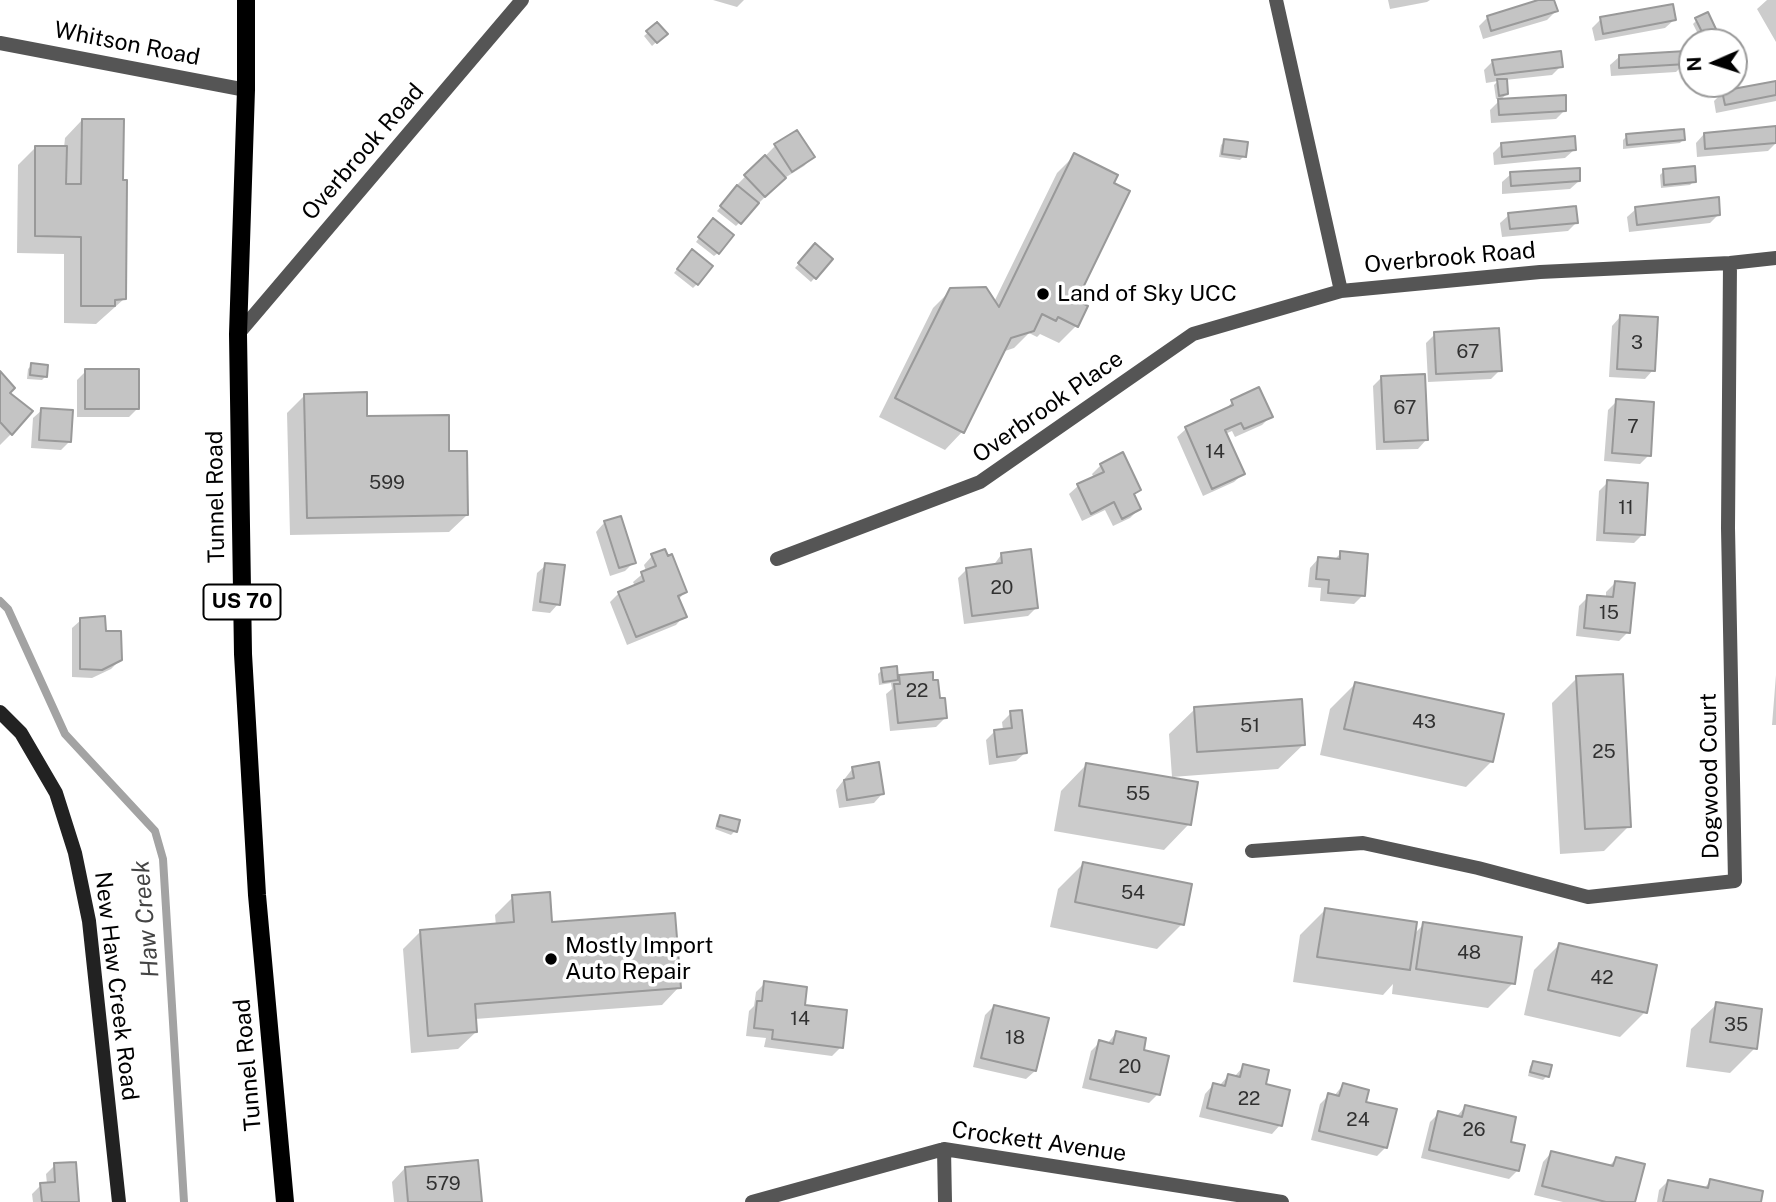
<!DOCTYPE html>
<html>
<head>
<meta charset="utf-8">
<style>
  body { margin:0 }
  #map { position:relative; width:1776px; height:1202px; overflow:hidden; background:#fff; font-family:"Public Sans",sans-serif }
  canvas { display:block }
  .north { position:absolute; left:1678px; top:28px; width:70px; height:70px; box-sizing:border-box; background:#fff; border:2px solid #999; border-radius:50%; rotate:267deg; font-size:19px; font-weight:700; line-height:28px; text-align:center; color:#000 }
  .north::after { content:''; display:block; margin:auto; width:24px; height:32px; background:#000; clip-path:polygon(50% 0,100% 100%,50% 72%,0 100%) }
</style>
</head>
<body>
<div id="map">
<canvas width="1776" height="1202"></canvas>
<div class="north">N</div>
</div>
<script>
const c = document.querySelector('canvas').getContext('2d');
c.lineJoin = 'round';
function paint(path, color) { c.fillStyle = color; c.fill(path, 'evenodd'); }
const poly = rows => new Path2D(rows.map(r => 'M' + r).join(''));
function stroke(path, color, width, dash) { c.strokeStyle = color; c.lineWidth = width; c.lineCap = dash ? 'butt' : 'round'; c.setLineDash(dash || []); c.stroke(path); }
function drawText(font, color, halo, rows, align = 'center') {
  c.font = font + ' "Public Sans",sans-serif'; c.lineWidth = 7; c.setLineDash([]); c.textBaseline = 'middle'; c.strokeStyle = halo; c.fillStyle = color; for (const [text, x, y, turn = 0] of rows) {
    c.save(); c.translate(x, y); c.rotate((+turn || 0) * Math.PI / 180); c.textAlign = isNaN(turn) ? turn : align; if (halo) c.strokeText(text, 0, 0); c.fillText(text, 0, 0); c.restore();
  }
}
const shadow = poly([
  [713,0,744,0,737,7],
  [1388,0,1430,0,1427,2,1390,9],
  [1544,0,1552,0,1556,11,1547,20,1483,39,1479,26,1488,17],
  [1776,0,1776,42,1757,9,1767,0],
  [1601,19,1674,20,1665,28,1595,41,1592,28],
  [1697,20,1720,42,1702,42,1693,24],
  [657,25,665,34,652,46,644,36],
  [1619,57,1685,63,1676,72,1611,76,1610,65],
  [1493,61,1561,66,1552,75,1505,80,1507,94,1499,101,1565,110,1556,119,1491,123,1490,110,1502,98,1496,99,1494,85,1498,81,1486,83,1484,70],
  [1776,82,1776,101,1716,113,1714,101,1723,92],
  [82,120,124,299,96,324,64,323,64,254,17,253,18,165,36,147,64,148,65,138],
  [1704,134,1776,143,1768,151,1697,157,1696,143],
  [1627,136,1684,139,1680,143,1623,149,1623,140],
  [1225,141,1244,156,1240,160,1219,157,1221,145],
  [1502,144,1574,150,1565,158,1494,165,1493,153],
  [775,146,813,157,804,166,783,179,736,226,717,211,739,186,737,185],
  [1074,156,1076,326,1059,343,1040,334,1037,337,1029,333,1014,348,1002,352,962,432,945,450,879,417,933,308,951,290,994,302,1057,173],
  [1664,171,1694,181,1690,185,1661,188,1660,175],
  [1511,174,1579,181,1570,189,1502,194,1502,182],
  [1636,209,1719,214,1710,223,1629,232,1627,217],
  [1509,215,1576,223,1568,231,1502,237,1500,223],
  [709,224,718,253,714,256,696,242],
  [815,246,831,260,811,282,795,268],
  [688,256,697,284,693,288,674,273],
  [1620,317,1653,370,1645,379,1609,377,1612,326],
  [1435,334,1500,370,1491,379,1428,382,1426,343],
  [32,365,46,376,42,380,27,379,28,369],
  [86,371,138,408,129,417,77,417,77,380],
  [0,374,8,393,11,434,0,445],
  [1382,377,1426,440,1418,449,1376,450,1373,386],
  [1258,389,1271,416,1262,425,1235,437,1232,431,1225,434,1243,474,1234,482,1203,496,1177,437,1186,429,1224,412,1232,402],
  [305,395,447,453,467,515,449,532,290,535,287,413],
  [1617,401,1649,455,1640,464,1604,461,1608,410],
  [42,410,70,441,61,450,31,448,33,418],
  [1101,465,1139,490,1133,496,1139,509,1130,518,1113,526,1105,510,1082,521,1069,494,1078,486,1094,478,1092,474],
  [1608,482,1643,534,1634,543,1596,541,1599,491],
  [620,518,634,562,625,571,610,576,596,532,604,523],
  [1341,553,1363,595,1354,604,1320,601,1321,588,1308,587,1310,568,1318,559,1334,560],
  [1001,555,1037,607,1028,616,964,624,958,578,967,569,993,566],
  [652,556,685,592,678,600,684,616,676,625,627,645,610,602,619,593,635,586,633,582,646,571,644,565],
  [546,565,558,604,550,613,532,611,537,573],
  [1615,583,1628,632,1619,641,1576,636,1579,606,1588,597,1606,598,1606,592],
  [81,620,104,632,120,660,111,669,92,678,72,677,72,628],
  [895,668,896,681,900,677,938,700,945,718,936,727,890,731,886,694,892,689,891,683,879,685,878,674,882,670],
  [1776,675,1776,725,1772,725],
  [1577,678,1629,826,1604,851,1560,854,1552,703],
  [1355,684,1492,761,1466,787,1320,755,1330,709],
  [1195,709,1304,744,1278,769,1172,777,1169,734],
  [1011,713,1025,753,1016,761,989,765,986,740,995,731,1003,730,1002,722],
  [1086,765,1189,824,1164,850,1054,831,1061,791],
  [853,768,882,794,874,803,839,808,836,790],
  [721,817,735,831,731,835,715,829,717,821],
  [1084,863,1182,924,1157,949,1050,927,1058,889],
  [513,897,551,924,679,987,662,1005,475,1019,476,1032,458,1049,411,1053,403,949,421,931,496,926,495,915],
  [1325,910,1413,935,1424,924,1513,983,1488,1008,1392,994,1393,984,1383,995,1293,982,1300,935],
  [1559,945,1645,1012,1620,1037,1524,1015,1534,970],
  [765,983,803,1006,841,1047,832,1056,764,1047,766,1038,746,1036,749,1011,754,1006,756,992],
  [1717,1004,1755,1048,1730,1073,1686,1067,1691,1029],
  [994,1006,1035,1071,1026,1079,973,1067,985,1015],
  [1116,1033,1142,1051,1158,1094,1149,1103,1082,1088,1091,1051,1100,1042,1107,1044],
  [1534,1063,1547,1076,1543,1080,1528,1076,1530,1066],
  [1244,1066,1264,1086,1280,1125,1272,1134,1199,1117,1205,1094,1213,1085,1219,1086,1228,1076,1234,1077],
  [1343,1085,1364,1103,1386,1147,1377,1156,1311,1140,1320,1104,1329,1095,1334,1096],
  [1465,1107,1508,1143,1518,1170,1509,1179,1421,1158,1430,1122,1439,1113,1457,1116],
  [1551,1153,1608,1167,1616,1159,1634,1202,1563,1202,1534,1195,1543,1162],
  [55,1165,77,1202,33,1202,32,1194,41,1185,47,1184,46,1174],
  [405,1168,480,1202,394,1202,392,1182],
  [1668,1181,1703,1189,1711,1181,1759,1202,1657,1202,1659,1190]
]);
const stream = poly([
  [0,601,8,609,65,734,155,831,163,859,184,1202]
]);
const building = poly([
  [1538,0,1554,0,1558,11,1491,31,1487,16,1538,0],
  [1673,4,1676,20,1603,34,1600,17,1673,4],
  [1708,12,1722,42,1707,42,1695,18,1708,12],
  [657,22,668,34,657,43,646,31,657,22],
  [1561,51,1563,67,1495,75,1492,60,1561,51],
  [1686,51,1687,64,1619,68,1619,55,1686,51],
  [1497,79,1507,79,1508,94,1499,96,1497,79],
  [1776,81,1776,95,1725,105,1722,91,1776,81],
  [1566,95,1566,111,1499,115,1498,99,1566,95],
  [82,119,124,119,123,180,127,180,126,299,115,300,115,306,81,306,81,237,35,236,35,146,67,146,66,184,81,184,82,119],
  [1776,126,1776,143,1705,149,1704,133,1776,126],
  [1684,129,1685,140,1627,145,1626,134,1684,129],
  [797,130,815,157,792,172,774,144,797,130],
  [1575,136,1576,150,1502,157,1501,143,1575,136],
  [1224,139,1248,142,1246,157,1222,154,1224,139],
  [1074,153,1118,175,1114,183,1130,191,1077,300,1088,306,1078,327,1058,317,1056,321,1042,314,1034,331,1011,338,964,433,895,398,950,288,986,287,999,307,1074,153],
  [765,155,786,178,765,197,744,175,765,155],
  [1695,166,1696,182,1664,185,1663,169,1695,166],
  [1580,168,1580,181,1511,186,1510,172,1580,168],
  [737,185,759,203,741,224,720,206,737,185],
  [1719,197,1720,215,1637,225,1635,207,1719,197],
  [1576,206,1578,223,1510,229,1508,213,1576,206],
  [713,218,734,235,719,254,698,237,713,218],
  [815,243,833,259,816,279,798,263,815,243],
  [692,249,713,266,698,285,677,269,692,249],
  [1620,315,1658,317,1655,371,1617,369,1620,315],
  [1499,328,1502,371,1436,374,1434,332,1499,328],
  [31,363,48,365,47,377,30,375,31,363],
  [85,369,139,369,139,409,85,409,85,369],
  [0,371,15,388,10,393,33,411,12,435,0,422,0,371],
  [1425,374,1428,440,1384,442,1381,376,1425,374],
  [1259,387,1273,417,1244,429,1241,423,1225,430,1245,474,1212,489,1185,427,1233,405,1231,400,1259,387],
  [367,392,367,416,449,415,449,451,467,451,468,515,307,518,304,394,367,392],
  [1616,399,1654,402,1651,456,1612,453,1616,399],
  [41,408,73,410,71,442,39,440,41,408],
  [1123,452,1141,490,1134,494,1141,509,1122,519,1114,502,1091,514,1077,484,1104,472,1100,464,1123,452],
  [1607,480,1648,483,1645,535,1604,533,1607,480],
  [621,516,636,563,619,568,604,521,621,516],
  [665,549,668,556,672,554,687,592,678,596,687,617,636,637,618,592,644,581,641,572,656,566,651,554,665,549],
  [1031,549,1038,608,972,616,966,568,1002,563,1001,553,1031,549],
  [1340,551,1368,554,1365,596,1328,593,1329,580,1316,579,1318,557,1340,559,1340,551],
  [545,563,565,565,560,605,540,602,545,563],
  [1615,581,1635,583,1630,633,1584,628,1587,595,1613,597,1615,581],
  [105,616,106,631,121,631,122,660,102,670,80,669,80,618,105,616],
  [897,666,898,680,883,682,881,668,897,666],
  [933,672,933,680,938,680,940,698,945,698,947,718,898,723,894,684,900,684,899,675,933,672],
  [1623,674,1631,827,1585,829,1576,676,1623,674],
  [1355,682,1504,714,1493,762,1344,729,1355,682],
  [1302,699,1305,745,1197,752,1194,707,1302,699],
  [1022,710,1027,753,997,757,994,730,1012,728,1010,711,1022,710],
  [879,762,884,794,847,800,844,780,854,778,852,767,879,762],
  [1086,763,1198,782,1191,825,1079,806,1086,763],
  [720,815,740,820,737,832,717,826,720,815],
  [1083,862,1192,884,1184,925,1075,902,1083,862],
  [550,892,552,922,675,913,681,988,475,1004,477,1032,428,1036,420,930,514,922,512,895,550,892],
  [1325,908,1417,922,1410,970,1317,957,1325,908],
  [1423,922,1522,937,1515,984,1416,969,1423,922],
  [1559,943,1657,965,1647,1013,1548,990,1559,943],
  [764,981,807,987,805,1005,847,1010,843,1048,772,1039,773,1030,754,1028,757,1001,762,1001,764,981],
  [1716,1002,1762,1009,1757,1049,1710,1042,1716,1002],
  [994,1005,1049,1018,1036,1071,981,1058,994,1005],
  [1116,1031,1146,1038,1144,1050,1169,1056,1160,1095,1090,1079,1099,1040,1113,1044,1116,1031],
  [1533,1061,1552,1065,1549,1077,1530,1072,1533,1061],
  [1243,1064,1269,1070,1266,1084,1290,1090,1282,1126,1207,1108,1213,1083,1225,1086,1228,1074,1240,1077,1243,1064],
  [1343,1083,1369,1090,1366,1102,1397,1109,1387,1148,1319,1131,1328,1093,1339,1096,1343,1083],
  [1465,1105,1516,1117,1511,1142,1525,1145,1519,1171,1429,1150,1438,1111,1462,1117,1465,1105],
  [1551,1151,1613,1166,1616,1157,1645,1164,1635,1202,1606,1202,1542,1186,1551,1151],
  [478,1160,482,1202,408,1202,405,1167,478,1160],
  [76,1162,79,1202,42,1202,40,1183,55,1182,54,1163,76,1162],
  [1710,1179,1763,1191,1761,1202,1663,1202,1668,1180,1708,1188,1710,1179]
]);
const street = poly([
  [1276,0,1341,291],
  [0,43,246,90],
  [238,334,522,0],
  [777,559,980,482,1193,334,1341,291,1540,272,1730,263,1776,258],
  [1252,851,1363,843,1478,868,1588,897,1735,881,1728,528,1730,263],
  [944,1149,945,1202],
  [752,1202,944,1149,1282,1202]
]);
const secondary = poly([
  [0,712,21,733,56,793,75,853,89,921,119,1202]
]);
const primary = poly([
  [246,0,246,90,238,334,243,654,257,895,285,1202]
]);
const markers = [
  [1043,294,7,"#000"],
  [551,959,7,"#000"]
];
const numberNames = [
  ["3",1637,343],
  ["67",1468,352],
  ["67",1405,408],
  ["7",1633,427],
  ["14",1215,452],
  ["599",387,483],
  ["11",1626,508],
  ["20",1002,588],
  ["15",1609,613],
  ["22",917,691],
  ["43",1424,722],
  ["51",1250,726],
  ["25",1604,752],
  ["55",1138,794],
  ["54",1133,893],
  ["48",1469,953],
  ["42",1602,978],
  ["14",800,1019],
  ["35",1736,1025],
  ["18",1015,1038],
  ["20",1130,1067],
  ["22",1249,1099],
  ["24",1358,1120],
  ["26",1474,1130],
  ["579",443,1184]
];
const shields = [
  [242,602,77]
];
const shieldNames = [
  ["US 70",242,602]
];
const streetNames = [
  ["Whitson Road",127,44,11],
  ["Overbrook Road",363,152,-49],
  ["Overbrook Road",1450,258,-5],
  ["Overbrook Place",1048,407,-35],
  ["Tunnel Road",216,497,-91],
  ["Dogwood Court",1710,776,-91],
  ["New Haw Creek Road",116,986,83],
  ["Tunnel Road",248,1065,-95],
  ["Crockett Avenue",1039,1142,8]
];
const poiNames = [
  ["Land of Sky UCC",1057,294],
  ["Mostly Import",565,946],
  ["Auto Repair",565,972]
];
const waterNames = [
  ["Haw Creek",146,919,-95]
];
paint(shadow, '#0003');
stroke(stream, '#a3a3a3', 8);
paint(building, '#c4c4c4');
stroke(building, '#999', 2);
stroke(street, '#555', 14);
stroke(secondary, '#222', 14);
stroke(primary, '#000', 18);
for (const [x, y, r, color] of markers) { const dot = new Path2D(); dot.arc(x, y, r, 0, 2 * Math.PI); c.fillStyle = color; c.fill(dot); stroke(dot, '#fff', 2.5); }
drawText('19px', '#313131', null, numberNames);
for (const [x, y, w] of shields) { const box = new Path2D(); box.roundRect(x - w / 2, y - 17.5, w, 35, 5); c.fillStyle = '#fff'; c.fill(box); stroke(box, '#000', 2); }
drawText('bold 21px', '#000', null, shieldNames);
drawText('23px', '#000', '#fff', streetNames);
drawText('23px', '#000', '#fff', poiNames, 'left');
drawText('italic 24px', '#444', '#fff', waterNames);
</script>
</body>
</html>
